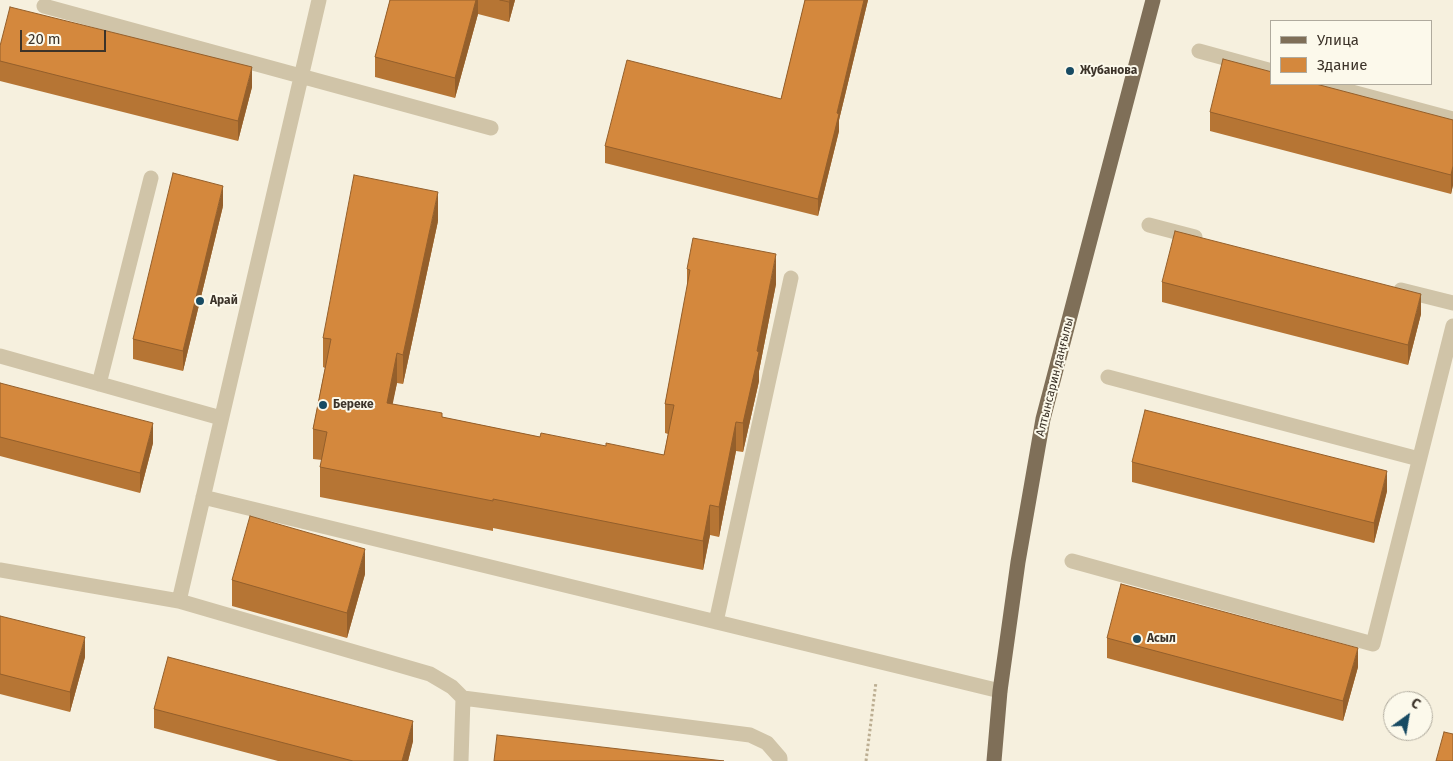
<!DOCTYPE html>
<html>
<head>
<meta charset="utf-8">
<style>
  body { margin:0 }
  #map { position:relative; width:1453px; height:761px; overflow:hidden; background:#f6f0de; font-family:"Fira Sans",sans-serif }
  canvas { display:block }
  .legend { position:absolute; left:1270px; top:20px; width:162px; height:65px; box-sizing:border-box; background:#fcf9eb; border:1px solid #afaa9d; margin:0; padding:6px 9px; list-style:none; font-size:15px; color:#3c3329 }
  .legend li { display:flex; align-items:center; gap:10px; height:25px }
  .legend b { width:25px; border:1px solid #afaa9d }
  .north { position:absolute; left:1383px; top:691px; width:50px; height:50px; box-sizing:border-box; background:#fcf9eb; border:1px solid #afaa9d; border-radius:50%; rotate:32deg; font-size:14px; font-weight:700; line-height:20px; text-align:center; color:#3c3329 }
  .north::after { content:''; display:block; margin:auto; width:18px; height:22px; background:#184b63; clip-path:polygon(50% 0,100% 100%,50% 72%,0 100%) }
  .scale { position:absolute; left:20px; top:30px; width:86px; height:22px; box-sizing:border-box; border:2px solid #3c3329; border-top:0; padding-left:6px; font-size:15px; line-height:18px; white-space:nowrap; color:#3c3329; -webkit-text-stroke:4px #fcf9eb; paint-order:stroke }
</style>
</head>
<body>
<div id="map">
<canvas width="1453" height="761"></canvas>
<ul class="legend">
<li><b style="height:6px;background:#7f6f58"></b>Улица</li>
<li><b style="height:14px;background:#d4883d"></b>Здание</li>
</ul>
<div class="north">С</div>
<div class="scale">20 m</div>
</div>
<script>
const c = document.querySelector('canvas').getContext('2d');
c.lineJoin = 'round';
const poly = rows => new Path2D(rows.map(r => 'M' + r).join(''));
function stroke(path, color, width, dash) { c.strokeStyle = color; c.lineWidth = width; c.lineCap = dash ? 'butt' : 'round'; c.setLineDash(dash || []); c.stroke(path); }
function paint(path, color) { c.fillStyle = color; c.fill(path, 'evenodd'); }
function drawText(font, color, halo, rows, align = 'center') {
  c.font = font + ' "Fira Sans",sans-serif'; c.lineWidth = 4; c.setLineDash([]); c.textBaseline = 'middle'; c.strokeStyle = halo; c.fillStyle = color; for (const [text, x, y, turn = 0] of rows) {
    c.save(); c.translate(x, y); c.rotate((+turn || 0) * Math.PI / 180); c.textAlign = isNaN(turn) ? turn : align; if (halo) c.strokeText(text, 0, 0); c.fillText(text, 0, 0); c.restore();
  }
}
const path = poly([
  [866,761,876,682]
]);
const minor = poly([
  [44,6,491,128],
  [1199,51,1272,71],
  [1322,84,1453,119],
  [1149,225,1195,237],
  [1401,290,1453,303],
  [0,356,221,418],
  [1108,377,1419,459],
  [99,384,151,178],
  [203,497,1000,691],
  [1072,561,1373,644,1453,326],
  [0,570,179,601,430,674,452,687,463,698,461,761],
  [179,601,319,0],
  [716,622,791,278],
  [463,698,750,735,767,743,780,758,780,761]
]);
const major = poly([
  [994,761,1000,691,1018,562,1043,419,1153,0]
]);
const wall = poly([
  [390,0,515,0,509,22,478,14,455,98,375,77,375,57],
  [805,0,868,0,839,120,839,131,818,216,605,163,605,146,781,99],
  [0,46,252,87,238,141,0,81],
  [1210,112,1453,120,1453,185,1451,194,1210,131],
  [223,206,183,371,133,359,133,339],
  [438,221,403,384,397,383,392,404,442,417,540,437,664,455,668,434,665,433,665,404,687,289,687,269,776,284,759,371,759,381,743,452,736,451,719,537,710,535,703,570,493,528,493,531,320,497,320,467,322,460,313,459,313,429,325,368,323,367,323,338],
  [1162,282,1421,314,1408,365,1162,302],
  [0,383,153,443,140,493,0,456],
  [1132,462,1387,491,1374,543,1132,482],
  [365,574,347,638,232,606,232,580],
  [0,616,85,657,70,712,0,694],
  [1107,638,1358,667,1343,721,1107,658],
  [154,709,413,741,408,761,278,761,154,728]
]);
const shadedWall = poly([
  [476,0,478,0,478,14,455,98,455,78],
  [510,0,515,0,509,22,509,2],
  [864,0,868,0,839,120,839,131,818,216,818,199,837,113],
  [252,67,252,87,238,141,238,121],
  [1453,166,1453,185,1451,194,1451,175],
  [223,186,223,206,183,371,183,351],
  [438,192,438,221,403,384,403,355],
  [776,254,776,284,759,371,759,381,743,452,743,423],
  [1421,294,1421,314,1408,365,1408,345],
  [397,353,397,383,387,432,387,403],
  [736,422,736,451,719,537,719,507],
  [153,423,153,443,140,493,140,473],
  [1387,471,1387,491,1374,543,1374,523],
  [710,505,710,535,703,570,703,541],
  [365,549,365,574,347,638,347,613],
  [85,637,85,657,70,712,70,692],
  [1358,648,1358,667,1343,721,1343,701],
  [413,721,413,741,408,761,402,761]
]);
const building = poly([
  [390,0,476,0,455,78,375,57,390,0],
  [500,0,510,0,509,2,500,0],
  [805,0,864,0,837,113,839,114,818,199,605,146,627,60,781,99,805,0],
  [10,7,252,67,238,121,0,61,0,46,10,7],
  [1223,59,1272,72,1272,84,1316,84,1453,120,1453,166,1451,175,1210,112,1223,59],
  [173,173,223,186,183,351,133,339,173,173],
  [354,175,438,192,403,355,397,353,387,403,442,413,442,417,540,437,541,433,606,446,606,443,664,455,674,405,665,404,690,270,687,269,693,238,776,254,757,351,759,352,743,423,736,422,719,507,710,505,703,541,493,499,493,501,320,467,327,432,313,429,331,339,323,338,354,175],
  [1175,231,1421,294,1408,345,1162,282,1175,231],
  [0,383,153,423,140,473,0,437,0,383],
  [1145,410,1387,471,1374,523,1132,462,1145,410],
  [250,516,365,549,347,613,232,580,250,516],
  [1121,584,1358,648,1343,701,1107,638,1121,584],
  [0,616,85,637,70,692,0,674,0,616],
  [168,657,413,721,402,761,353,761,154,709,168,657],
  [1444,732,1453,734,1453,761,1436,761,1444,732],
  [497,735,724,761,494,761,497,735]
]);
const markers = [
  [1070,71,5,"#184b63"],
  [200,301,5,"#184b63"],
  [323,405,5,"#184b63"],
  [1137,639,5,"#184b63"]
];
const poiNames = [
  ["Жубанова",1080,71],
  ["Арай",210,301],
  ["Береке",333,405],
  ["Асыл",1147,639]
];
const streetNames = [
  ["Алтынсарин даңғылы",1055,377,-76]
];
stroke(path, '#bcae92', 3, [2.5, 2.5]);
stroke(minor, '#d0c4a8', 15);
stroke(major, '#7f6f58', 15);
paint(wall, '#b67534');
paint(shadedWall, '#945f2b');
paint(building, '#d4883d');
stroke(building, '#945f2b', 1);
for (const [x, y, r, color] of markers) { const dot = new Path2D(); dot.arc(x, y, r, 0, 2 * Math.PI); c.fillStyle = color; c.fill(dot); stroke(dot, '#fcf9eb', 2); }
drawText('bold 12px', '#3c3329', '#fcf9eb', poiNames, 'left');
drawText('12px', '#3c3329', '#fcf9eb', streetNames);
</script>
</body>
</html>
